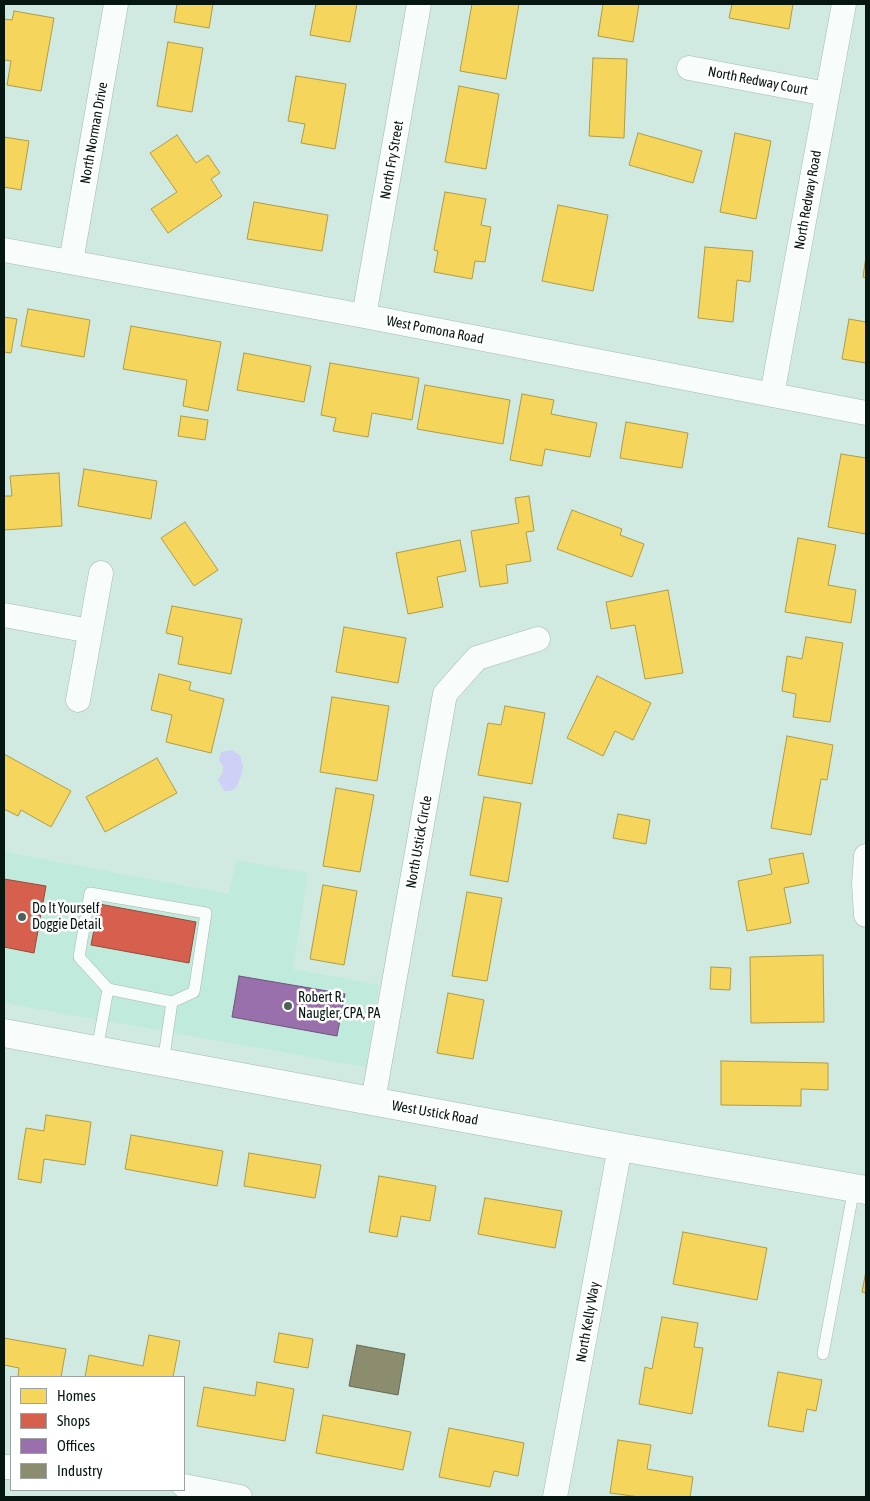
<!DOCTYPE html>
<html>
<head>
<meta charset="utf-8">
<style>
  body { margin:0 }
  #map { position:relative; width:870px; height:1501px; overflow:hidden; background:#d0eae2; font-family:"Asap Condensed",sans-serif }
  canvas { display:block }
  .frame { position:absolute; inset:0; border:5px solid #061712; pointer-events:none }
  .legend { position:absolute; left:10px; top:1376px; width:175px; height:115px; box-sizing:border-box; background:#fff; border:1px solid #9ba2a0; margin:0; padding:6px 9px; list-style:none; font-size:15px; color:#061712 }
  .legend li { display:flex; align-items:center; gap:10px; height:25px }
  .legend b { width:25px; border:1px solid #9ba2a0 }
</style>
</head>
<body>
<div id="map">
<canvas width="870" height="1501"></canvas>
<div class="frame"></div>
<ul class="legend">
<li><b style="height:14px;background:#f6d55c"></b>Homes</li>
<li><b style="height:14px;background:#d6604d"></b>Shops</li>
<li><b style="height:14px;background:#9970ab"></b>Offices</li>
<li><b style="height:14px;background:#8c8c6e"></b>Industry</li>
</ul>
</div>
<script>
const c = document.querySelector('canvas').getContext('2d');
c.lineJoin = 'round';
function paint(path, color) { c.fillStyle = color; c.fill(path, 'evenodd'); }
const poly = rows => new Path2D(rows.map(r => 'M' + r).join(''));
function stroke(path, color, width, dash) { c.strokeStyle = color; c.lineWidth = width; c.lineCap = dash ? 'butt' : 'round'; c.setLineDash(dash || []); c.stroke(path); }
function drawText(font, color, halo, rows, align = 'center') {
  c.font = font + ' "Asap Condensed",sans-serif'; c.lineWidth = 5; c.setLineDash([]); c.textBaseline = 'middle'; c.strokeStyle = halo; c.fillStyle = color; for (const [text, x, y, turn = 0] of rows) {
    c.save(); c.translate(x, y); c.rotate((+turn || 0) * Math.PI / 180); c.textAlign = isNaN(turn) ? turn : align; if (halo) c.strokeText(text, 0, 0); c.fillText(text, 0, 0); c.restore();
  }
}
const built = poly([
  [4,847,10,853,229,894,236,860,308,873,293,969,379,985,366,1067,4,1003]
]);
const water = poly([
  [231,750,240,755,243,766,241,776,236,788,230,791,224,791,218,780,223,772,223,766,219,760,221,752]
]);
const homes = poly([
  [177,4,213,4,209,28,174,22,177,4],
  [316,4,357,4,350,42,310,35,316,4],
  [472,4,519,4,506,79,460,71,472,4],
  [603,4,639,4,633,42,598,36,603,4],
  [732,4,793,4,789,29,729,18,732,4],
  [14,11,54,18,41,91,7,85,11,61,4,60,4,19,12,20,14,11],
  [168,42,203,48,192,112,157,106,168,42],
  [593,58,627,59,624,138,589,136,593,58],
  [296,76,346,84,335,149,301,143,305,124,288,121,296,76],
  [459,86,499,94,486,169,445,162,459,86],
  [638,133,702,151,693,183,629,165,638,133],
  [735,133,771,141,756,219,720,212,735,133],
  [177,135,196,163,208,155,220,173,211,179,222,196,168,233,151,209,177,192,150,153,177,135],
  [4,137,29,141,21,190,4,187,4,137],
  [445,192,486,199,481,225,491,227,485,262,475,261,472,279,434,272,438,251,434,250,445,192],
  [254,202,328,215,322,251,247,239,254,202],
  [558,205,608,215,593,291,542,281,558,205],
  [705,247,753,251,750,282,737,280,733,322,698,318,705,247],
  [866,256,866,278,863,277,866,256],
  [28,309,90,320,84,357,21,346,28,309],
  [4,317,17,319,11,353,4,352,4,317],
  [849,319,866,322,866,363,842,359,849,319],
  [131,326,221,342,208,411,183,406,187,380,123,369,131,326],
  [244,353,311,366,304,402,237,390,244,353],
  [330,363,419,378,412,420,372,413,368,437,333,431,336,418,321,415,330,363],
  [425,385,510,400,503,444,417,429,425,385],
  [522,394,554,400,551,414,597,423,590,457,545,449,542,466,510,460,522,394],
  [181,416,208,420,205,440,178,436,181,416],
  [626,422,688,433,682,468,620,458,626,422],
  [841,454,866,458,866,534,828,527,841,454],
  [84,469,157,481,151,519,78,506,84,469],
  [59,473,62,526,4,530,4,496,12,496,10,476,59,473],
  [529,496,534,531,526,532,531,561,506,565,508,583,480,587,471,531,519,523,515,498,529,496],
  [572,510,622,529,620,535,644,544,632,577,557,549,572,510],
  [185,522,218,570,194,586,161,538,185,522],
  [798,538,836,545,828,585,856,590,851,623,785,612,798,538],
  [460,540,466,571,437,577,443,607,408,614,396,553,460,540],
  [668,590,683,673,645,679,635,625,611,629,606,602,668,590],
  [172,606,242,619,231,674,178,664,183,637,166,633,172,606],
  [344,627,406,638,398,683,336,672,344,627],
  [806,637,843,643,830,722,793,717,796,694,782,691,787,656,802,659,806,637],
  [159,674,191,682,189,690,224,699,211,753,166,742,172,715,151,710,159,674],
  [597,676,651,703,633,740,615,731,603,756,567,738,597,676],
  [332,697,389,706,377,781,320,772,332,697],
  [505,706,545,713,532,784,478,775,488,723,501,725,505,706],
  [787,736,833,745,827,780,821,779,811,835,771,828,787,736],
  [4,754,71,791,51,827,21,810,18,816,4,809,4,754],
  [157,758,177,793,105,832,86,797,157,758],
  [336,788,374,795,360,872,323,866,336,788],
  [484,797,521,803,508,882,470,875,484,797],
  [618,814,650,820,646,844,613,838,618,814],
  [803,853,809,883,784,888,791,923,747,931,738,881,772,874,769,859,803,853],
  [323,885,357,891,344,965,310,959,323,885],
  [467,892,502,898,487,981,452,976,467,892],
  [823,955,824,1022,751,1023,750,957,823,955],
  [711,967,731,968,730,990,710,989,711,967],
  [448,993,484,1000,473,1059,437,1053,448,993],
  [721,1061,828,1063,828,1090,801,1089,801,1106,721,1105,721,1061],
  [46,1115,91,1122,85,1165,44,1159,41,1183,18,1179,26,1128,44,1131,46,1115],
  [131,1135,223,1151,217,1186,125,1169,131,1135],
  [249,1153,321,1165,315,1198,244,1186,249,1153],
  [379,1176,436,1186,430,1221,401,1216,397,1237,369,1232,379,1176],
  [485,1198,562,1211,555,1248,478,1234,485,1198],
  [683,1232,767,1248,757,1300,673,1284,683,1232],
  [866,1271,866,1293,862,1292,866,1271],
  [662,1317,698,1323,694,1347,703,1348,692,1414,639,1404,645,1367,652,1369,662,1317],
  [279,1333,313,1339,308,1368,274,1362,279,1333],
  [149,1335,180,1341,173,1377,85,1377,89,1355,143,1366,149,1335],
  [4,1338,66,1349,61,1377,18,1377,19,1368,4,1365,4,1338],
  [778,1372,822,1380,816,1411,807,1409,803,1432,768,1426,778,1372],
  [257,1382,294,1389,285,1441,197,1426,204,1387,255,1396,257,1382],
  [323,1415,411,1432,403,1470,316,1453,323,1415],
  [449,1428,524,1443,518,1476,494,1471,490,1487,439,1477,449,1428],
  [618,1440,651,1445,647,1469,693,1477,690,1497,640,1497,610,1493,618,1440]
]);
const shops = poly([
  [4,879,46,886,34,953,4,947,4,879],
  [99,904,196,922,189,963,91,945,99,904]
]);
const offices = poly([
  [239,976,345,994,337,1036,232,1017,239,976]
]);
const industry = poly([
  [357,1345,405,1354,398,1395,349,1386,357,1345]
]);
const service = poly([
  [108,989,79,957,90,893,206,913,194,992,172,1002],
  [97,1050,108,989,172,1002,163,1063],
  [823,1354,854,1188]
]);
const minor = poly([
  [689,68,827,94],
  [4,250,364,316,866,413],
  [71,262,116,4],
  [364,316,419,4],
  [772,395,844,4],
  [4,615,90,631],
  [78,700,101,573],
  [866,856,864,884,866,915],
  [373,1101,445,694,477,658,538,639],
  [4,1467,11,1467],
  [184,1486,240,1497],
  [555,1497,620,1147]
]);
const secondary = poly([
  [4,1033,620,1147,866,1190]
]);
const markers = [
  [22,917,5,"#4d615b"],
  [288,1006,5,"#4d615b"]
];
const streetNames = [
  ["North Redway Court",758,81,11],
  ["North Norman Drive",94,133,-80],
  ["North Fry Street",392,160,-80],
  ["North Redway Road",808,200,-80],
  ["West Pomona Road",435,330,11],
  ["North Ustick Circle",419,842,-80],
  ["West Ustick Road",435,1113,10],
  ["North Kelly Way",588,1322,-80]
];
const poiNames = [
  ["Do It Yourself",32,909],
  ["Doggie Detail",32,925],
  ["Robert R.",298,998],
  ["Naugler, CPA, PA",298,1014]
];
paint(built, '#c0eadc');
paint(water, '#cfd0f6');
paint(homes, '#f6d55c');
stroke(homes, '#ae9c46', 1);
paint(shops, '#d6604d');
stroke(shops, '#984a3b', 1);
paint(offices, '#9970ab');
stroke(offices, '#6d557d', 1);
paint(industry, '#8c8c6e');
stroke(industry, '#646952', 1);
stroke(service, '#a4b8b2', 12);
stroke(minor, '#a4b8b2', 25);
stroke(secondary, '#a4b8b2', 29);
stroke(service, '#f8fcfb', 11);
stroke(minor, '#f8fcfb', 24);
stroke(secondary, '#f8fcfb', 28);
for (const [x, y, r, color] of markers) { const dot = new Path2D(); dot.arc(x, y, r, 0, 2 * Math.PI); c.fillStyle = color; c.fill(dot); stroke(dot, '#fff', 2); }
drawText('14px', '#061712', '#fff', streetNames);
drawText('14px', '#061712', '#fff', poiNames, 'left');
</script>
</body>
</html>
